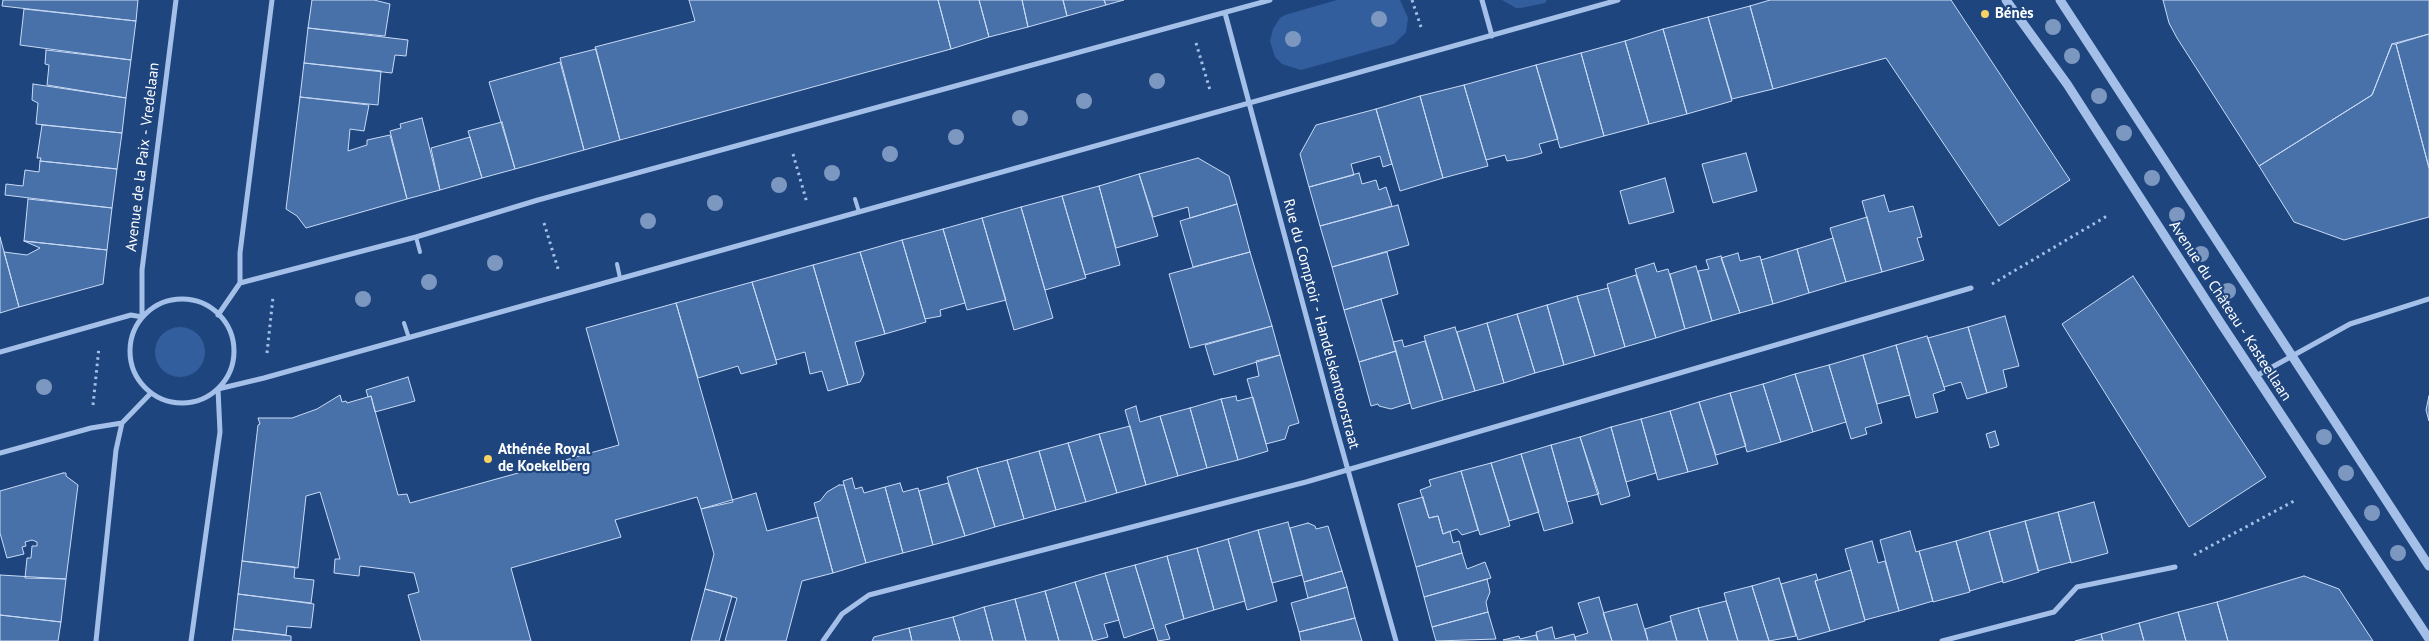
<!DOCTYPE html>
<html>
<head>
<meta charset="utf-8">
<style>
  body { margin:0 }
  canvas { display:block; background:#1f457f }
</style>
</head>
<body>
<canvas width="2429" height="641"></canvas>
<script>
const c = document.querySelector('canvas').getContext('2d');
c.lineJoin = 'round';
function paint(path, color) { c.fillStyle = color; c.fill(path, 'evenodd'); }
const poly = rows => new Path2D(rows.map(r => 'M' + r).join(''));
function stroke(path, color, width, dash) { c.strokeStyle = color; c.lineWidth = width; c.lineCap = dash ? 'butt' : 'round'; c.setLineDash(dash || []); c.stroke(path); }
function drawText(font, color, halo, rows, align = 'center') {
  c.font = font + ' "PT Sans",sans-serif'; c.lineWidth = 4.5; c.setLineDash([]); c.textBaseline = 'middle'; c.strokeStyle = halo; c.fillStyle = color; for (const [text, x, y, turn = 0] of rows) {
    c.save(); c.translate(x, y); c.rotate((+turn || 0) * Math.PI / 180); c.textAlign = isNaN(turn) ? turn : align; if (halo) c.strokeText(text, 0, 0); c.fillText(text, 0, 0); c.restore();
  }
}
const green = poly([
  [1337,0,1400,0,1408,18,1406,32,1394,44,1301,70,1282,64,1275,57,1270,41,1273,29,1280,18,1285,15],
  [1502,0,1547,0,1545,3,1521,8,1516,8],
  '155 352a25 25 0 1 1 50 0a25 25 0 1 1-50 0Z'
]);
const building = poly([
  [3,0,138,0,136,21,2,6,3,0],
  [312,0,374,0,390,4,385,36,308,28,312,0],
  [689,0,938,0,951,49,620,140,595,47,695,21,689,0],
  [938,0,979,0,989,37,951,49,938,0],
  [979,0,1022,0,1028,27,989,37,979,0],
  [1022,0,1063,0,1067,16,1028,27,1022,0],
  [1063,0,1104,0,1106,5,1067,16,1063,0],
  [1104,0,1124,0,1106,5,1104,0],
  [1770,0,1951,0,2070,180,1999,226,1886,58,1773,89,1750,6,1770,0],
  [2163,0,2429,0,2429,34,2392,44,2372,95,2259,166,2177,38,2169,23,2163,0],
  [1750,6,1773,89,1732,99,1708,17,1750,6],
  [24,9,136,21,131,60,20,45,24,9],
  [1708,17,1732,101,1687,114,1663,29,1708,17],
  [308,28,408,40,406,56,395,55,392,73,304,63,308,28],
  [1663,29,1687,114,1649,124,1625,41,1663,29],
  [2429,34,2429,168,2396,44,2429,34],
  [1625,41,1649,124,1604,136,1581,53,1625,41],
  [2392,44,2396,44,2429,168,2429,217,2344,240,2294,222,2259,166,2372,95,2392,44],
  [596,49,620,140,584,150,560,58,596,49],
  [46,50,131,60,126,98,47,85,49,65,45,64,46,50],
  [1581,53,1604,136,1560,148,1536,65,1581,53],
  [560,62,584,150,515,169,489,82,560,62],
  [304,63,381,71,378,105,300,97,304,63],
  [1536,65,1558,139,1539,144,1542,153,1524,158,1507,161,1505,155,1486,160,1464,85,1536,65],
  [33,84,126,98,122,133,36,124,38,103,32,100,33,84],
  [1464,85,1488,166,1443,178,1420,96,1464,85],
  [1420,96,1443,178,1400,191,1376,109,1420,96],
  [300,97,369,105,364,131,350,129,348,151,367,145,367,140,390,135,407,199,306,228,297,216,286,209,300,97],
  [1376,109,1392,164,1383,167,1380,156,1351,164,1354,175,1309,187,1300,154,1316,125,1376,109],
  [422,118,440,190,407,199,390,131,401,128,400,124,422,118],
  [502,122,515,169,482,178,468,131,502,122],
  [42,125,122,133,117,169,40,161,41,158,37,158,42,125],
  [470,137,482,178,440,190,431,148,470,137],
  [1746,153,1757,191,1713,203,1702,164,1746,153],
  [1198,158,1229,176,1237,204,1190,218,1188,207,1153,217,1139,174,1198,158],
  [40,161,117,169,112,208,5,195,6,184,23,186,25,170,39,172,40,161],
  [1359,173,1362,184,1376,180,1379,190,1386,187,1392,206,1320,226,1309,187,1359,173],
  [1139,174,1158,236,1116,248,1099,186,1139,174],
  [1665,178,1674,212,1629,224,1620,191,1665,178],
  [1099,186,1120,265,1085,275,1062,196,1099,186],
  [1884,195,1889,212,1913,206,1922,237,1917,238,1924,260,1882,272,1862,201,1884,195],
  [1062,196,1086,278,1045,290,1021,207,1062,196],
  [28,199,112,208,107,250,24,241,28,199],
  [1237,204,1250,252,1193,267,1180,221,1237,204],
  [1398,205,1409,245,1332,267,1320,226,1398,205],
  [1021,207,1053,318,1014,330,982,218,1021,207],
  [1867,217,1882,272,1846,282,1830,228,1867,217],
  [982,218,1006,300,967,310,943,229,982,218],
  [943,229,965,303,940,310,941,316,925,319,902,240,943,229],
  [0,237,19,307,0,313,0,237],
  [1833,238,1846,282,1809,293,1797,249,1833,238],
  [902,240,926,322,885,334,860,252,902,240],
  [24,241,107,250,103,284,19,307,4,252,27,255,40,248,24,241],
  [1797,249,1809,293,1773,304,1761,260,1797,249],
  [860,252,885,334,855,342,864,374,860,382,848,385,813,265,860,252],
  [1250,252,1272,326,1190,348,1169,274,1250,252],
  [1387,252,1398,294,1344,310,1332,267,1387,252],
  [1738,253,1740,261,1760,256,1773,304,1740,313,1721,258,1738,253],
  [1721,256,1740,313,1712,321,1698,271,1709,269,1706,260,1721,256],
  [1654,263,1657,272,1668,269,1685,329,1656,338,1635,269,1654,263],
  [813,265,848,385,828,391,822,371,810,374,805,352,776,360,752,282,813,265],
  [1696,266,1712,321,1685,329,1670,274,1696,266],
  [1636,275,1656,338,1625,347,1607,284,1636,275],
  [2133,276,2266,477,2189,527,2062,324,2133,276],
  [752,282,777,364,741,374,738,366,698,378,676,303,752,282],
  [1608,288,1625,347,1595,356,1577,296,1608,288],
  [1577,296,1595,356,1564,365,1547,305,1577,296],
  [1381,299,1396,351,1359,362,1344,310,1381,299],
  [676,303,733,502,701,509,697,497,615,520,621,537,511,568,531,641,421,641,408,595,419,592,414,573,360,566,359,576,334,573,335,559,340,559,320,492,306,496,298,568,242,561,258,425,260,424,258,418,292,418,317,409,340,395,342,402,346,401,347,403,371,396,398,495,407,494,410,503,619,445,586,328,676,303],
  [1547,305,1564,365,1535,373,1517,314,1547,305],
  [1517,314,1535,373,1504,383,1487,323,1517,314],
  [2005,316,2019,366,2003,370,2007,387,1987,393,1968,327,2005,316],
  [1487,323,1504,383,1475,391,1457,332,1487,323],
  [1272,326,1280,355,1214,375,1205,345,1272,326],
  [1455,327,1475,391,1443,400,1424,336,1455,327],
  [1968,327,1987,393,1967,399,1961,382,1944,387,1928,338,1968,327],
  [1927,336,1945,390,1933,394,1938,412,1916,418,1896,345,1927,336],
  [1402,340,1404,347,1425,341,1443,400,1412,409,1393,342,1402,340],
  [1896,345,1910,395,1877,404,1863,355,1896,345],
  [1396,351,1410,403,1391,409,1379,406,1378,404,1371,406,1359,362,1396,351],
  [1280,355,1299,423,1289,426,1285,439,1266,444,1247,379,1259,376,1256,361,1280,355],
  [1863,355,1882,423,1865,428,1867,434,1851,439,1829,365,1863,355],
  [1829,365,1846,422,1813,432,1795,374,1829,365],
  [1795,374,1813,432,1781,442,1763,384,1795,374],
  [408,377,415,401,375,412,371,396,368,397,366,390,408,377],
  [1763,384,1781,442,1747,452,1730,393,1763,384],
  [1730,393,1746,446,1716,455,1699,402,1730,393],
  [1236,396,1237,401,1253,397,1268,451,1238,460,1221,399,1236,396],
  [2429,396,2429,421,2426,410,2429,396],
  [1221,399,1238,460,1207,468,1190,408,1221,399],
  [1699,402,1718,464,1688,472,1670,411,1699,402],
  [1136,406,1140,422,1160,416,1178,476,1146,485,1125,410,1136,406],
  [1190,408,1207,468,1178,476,1160,416,1190,408],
  [1670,411,1688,472,1658,480,1641,419,1670,411],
  [1641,419,1656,473,1626,482,1611,427,1641,419],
  [1130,426,1146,485,1117,493,1099,434,1130,426],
  [1611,427,1630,496,1601,505,1580,437,1611,427],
  [1995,431,1999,445,1990,448,1986,434,1995,431],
  [1099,434,1117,493,1086,502,1068,443,1099,434],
  [1580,437,1599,494,1567,502,1551,445,1580,437],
  [1068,443,1086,502,1056,510,1039,451,1068,443],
  [1551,445,1573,523,1544,531,1521,454,1551,445],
  [1039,451,1056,510,1024,519,1007,460,1039,451],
  [1521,454,1539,512,1509,521,1491,463,1521,454],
  [1007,460,1024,519,995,527,977,468,1007,460],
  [1491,463,1510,526,1480,535,1461,471,1491,463],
  [977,468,995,527,965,536,947,477,977,468],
  [1461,471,1478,530,1462,535,1457,529,1443,534,1438,516,1429,518,1420,490,1431,486,1429,480,1461,471],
  [63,473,66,473,66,476,78,485,66,579,25,578,27,558,31,558,32,546,37,546,37,542,32,540,25,542,26,546,22,547,24,554,7,558,0,533,0,491,63,473],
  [852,478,855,489,862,487,864,493,885,487,903,553,866,563,843,481,852,478],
  [900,483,903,492,918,488,933,545,903,553,885,487,900,483],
  [948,483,965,536,933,545,919,491,948,483],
  [839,485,844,485,866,563,833,573,814,503,820,501,827,492,839,485],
  [756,493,767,531,818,517,833,573,802,581,786,641,725,641,737,598,705,589,714,554,701,509,756,493],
  [1423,497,1429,518,1438,516,1443,534,1450,531,1453,543,1459,541,1462,553,1416,567,1398,504,1423,497],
  [2094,502,2108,553,2071,563,2058,512,2094,502],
  [2058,512,2071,562,2038,571,2025,521,2058,512],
  [2025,521,2039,572,2003,583,1989,531,2025,521],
  [1288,522,1302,575,1272,583,1258,530,1288,522],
  [1308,523,1315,526,1316,529,1328,526,1342,571,1304,582,1290,528,1308,523],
  [1258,530,1277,601,1247,610,1228,539,1258,530],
  [1910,531,1916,552,1919,551,1933,601,1899,611,1880,540,1910,531],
  [1989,531,2003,581,1970,591,1956,541,1989,531],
  [1228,539,1245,601,1214,610,1197,548,1228,539],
  [1872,541,1878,563,1885,561,1899,611,1865,620,1845,549,1872,541],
  [1956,541,1970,592,1933,602,1919,551,1956,541],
  [1197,548,1214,610,1184,619,1167,556,1197,548],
  [1462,553,1467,569,1485,562,1491,578,1424,597,1416,567,1462,553],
  [1167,556,1184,619,1165,625,1170,639,1158,641,1135,565,1167,556],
  [242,561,295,567,294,578,314,580,311,603,238,594,242,561],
  [1135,565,1154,628,1124,638,1105,573,1135,565],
  [1851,570,1865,621,1830,631,1815,581,1851,570],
  [1342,571,1347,587,1308,598,1304,582,1342,571],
  [1105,573,1119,620,1104,624,1108,637,1093,641,1075,582,1105,573],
  [1816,574,1818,580,1815,581,1830,631,1798,640,1781,584,1816,574],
  [0,575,66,579,61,622,0,615,0,575],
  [2304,576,2339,589,2373,641,2228,641,2217,602,2304,576],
  [1779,578,1796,636,1769,641,1752,586,1779,578],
  [1487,579,1490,592,1486,602,1488,612,1432,627,1424,597,1487,579],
  [1075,582,1093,641,1059,641,1045,591,1075,582],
  [1752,586,1769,641,1738,641,1724,593,1752,586],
  [1347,587,1355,618,1299,632,1291,603,1347,587],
  [705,589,732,596,719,641,691,641,705,589],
  [1045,591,1059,641,1026,641,1015,599,1045,591],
  [238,594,314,604,311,628,287,626,286,635,234,629,238,594],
  [1599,597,1612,641,1576,641,1575,637,1588,633,1578,603,1599,597],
  [1015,599,1026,641,993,641,984,607,1015,599],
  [1726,601,1738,641,1708,641,1698,608,1726,601],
  [2217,602,2228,641,2186,641,2178,612,2217,602],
  [1637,604,1648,641,1612,641,1603,613,1637,604],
  [984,607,993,641,960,641,953,617,984,607],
  [1698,608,1708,641,1677,641,1670,616,1698,608],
  [1488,612,1496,639,1436,641,1432,627,1488,612],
  [2178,612,2186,641,2144,641,2139,623,2178,612],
  [0,615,61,622,58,641,0,641,0,615],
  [953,617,960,641,912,641,909,628,953,617],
  [1355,618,1362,641,1301,641,1299,632,1355,618],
  [1671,621,1677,641,1648,641,1645,629,1671,621],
  [2139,623,2144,641,2103,641,2101,634,2139,623],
  [1552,627,1555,639,1574,634,1576,641,1538,641,1536,632,1552,627],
  [909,628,912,641,872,641,874,637,909,628],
  [234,629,291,636,291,641,232,641,234,629],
  [2101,634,2103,641,2075,641,2101,634],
  [1536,635,1538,641,1503,640,1519,636,1520,639,1536,635]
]);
const path = poly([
  [1412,0,1422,30],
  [1196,43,1210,90],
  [793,154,807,203],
  [544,223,559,272],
  [1992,284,2107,216],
  [267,353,273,297],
  [93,405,99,347],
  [2194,555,2294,501]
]);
const service = poly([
  [855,199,859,212],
  [416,237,420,252],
  [617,264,620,278],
  [404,323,409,338]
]);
const minor = poly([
  [1482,0,1492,36],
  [1225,13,1335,424,1396,641],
  [240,283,240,253,272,0],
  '130 351a52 52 0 1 1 104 0a52 52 0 1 1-104 0Z',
  [218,315,240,283,416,237,538,200,1270,0],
  [0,352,131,315,142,317,142,270,176,0],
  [2256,376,2350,324,2429,299],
  [0,453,91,428,122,423,151,393],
  [96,641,116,450,122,423],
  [191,641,220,432,218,389,264,378,1618,0],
  [823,641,842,614,869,595,1306,482,1971,288],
  [1942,641,2054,612,2077,587,2175,567]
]);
const tertiary = poly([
  [2006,0,2067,84,2220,322,2429,639],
  [2060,0,2429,566]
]);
const trees = [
  [1379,19],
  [2053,27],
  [1293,39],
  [2072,56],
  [1157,81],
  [2099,96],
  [1084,101],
  [1020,118],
  [2124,133],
  [956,137],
  [890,154],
  [832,173],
  [2152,178],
  [779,185],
  [715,203],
  [2177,215],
  [648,221],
  [2201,254],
  [495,263],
  [429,282],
  [2228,291],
  [363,299],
  [44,387],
  [2324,437],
  [2346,473],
  [2372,513],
  [2398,553]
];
const markers = [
  [1985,14,5,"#f6d164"],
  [488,459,5,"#f6d164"]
];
const poiNames = [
  ["Bénès",1995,14],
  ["Athénée Royal",498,450],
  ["de Koekelberg",498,467]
];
const streetNames = [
  ["Avenue de la Paix - Vredelaan",143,157,-83],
  ["Avenue du Château - Kasteellaan",2230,311,57],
  ["Rue du Comptoir - Handelskantoorstraat",1321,324,75]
];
paint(green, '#335e9d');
paint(building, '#4870a9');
stroke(building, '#c8dbf6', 1);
stroke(path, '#a4c0e8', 3, [2.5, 4]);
stroke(service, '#a4c0e8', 4);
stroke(minor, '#a4c0e8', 5);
stroke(tertiary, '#a4c0e8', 9);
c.fillStyle = '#7c98c0';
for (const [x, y] of trees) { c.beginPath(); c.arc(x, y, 8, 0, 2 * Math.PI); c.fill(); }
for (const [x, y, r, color] of markers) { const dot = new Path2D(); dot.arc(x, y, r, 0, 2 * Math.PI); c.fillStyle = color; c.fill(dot); stroke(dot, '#1f457f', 2); }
drawText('bold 15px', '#fff', '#1f457f', poiNames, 'left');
drawText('15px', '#fff', '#1f457f', streetNames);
</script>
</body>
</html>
